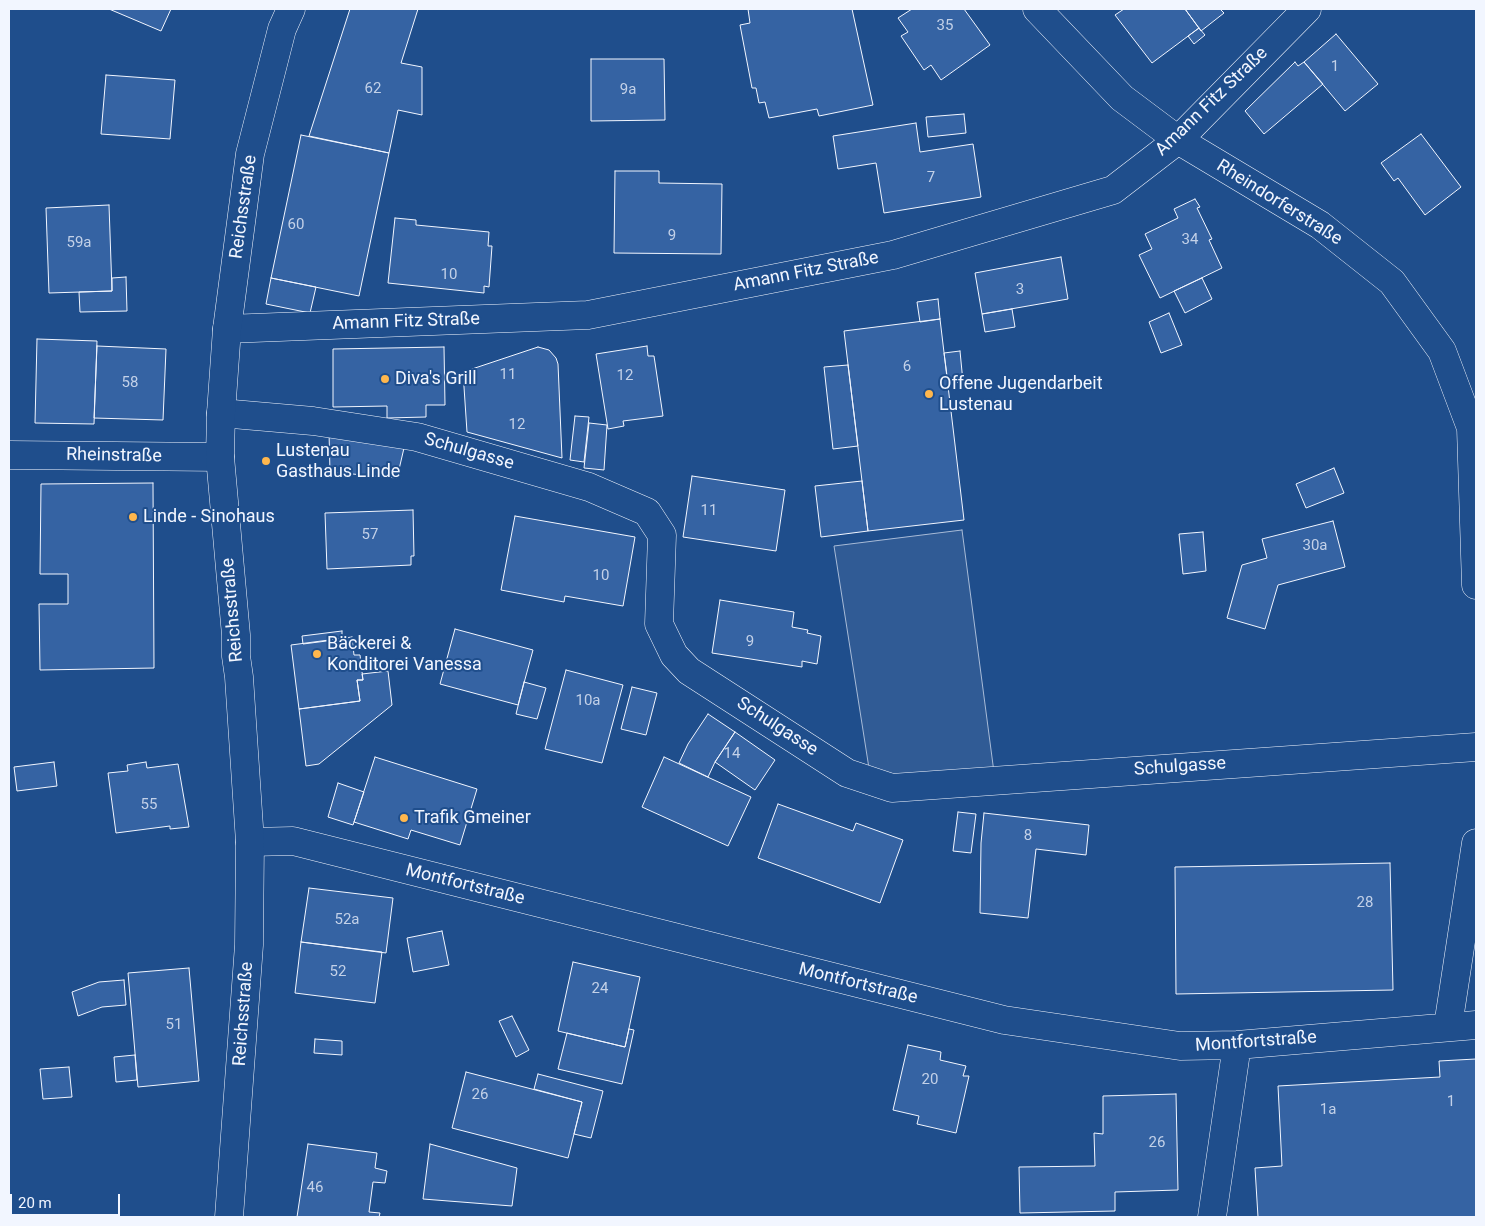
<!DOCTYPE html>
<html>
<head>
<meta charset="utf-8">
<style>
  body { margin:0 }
  #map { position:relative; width:1485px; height:1226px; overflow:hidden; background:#1f4e8c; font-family:Roboto,sans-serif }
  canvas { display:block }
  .frame { position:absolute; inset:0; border:10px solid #f2f6ff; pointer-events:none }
  .scale { position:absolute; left:10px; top:1194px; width:110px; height:22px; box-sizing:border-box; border:2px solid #f2f6ff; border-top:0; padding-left:6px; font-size:15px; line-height:18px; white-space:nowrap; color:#f2f6ff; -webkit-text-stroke:4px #1f4e8c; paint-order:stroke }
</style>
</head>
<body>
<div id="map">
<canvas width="1485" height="1226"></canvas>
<div class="frame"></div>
<div class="scale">20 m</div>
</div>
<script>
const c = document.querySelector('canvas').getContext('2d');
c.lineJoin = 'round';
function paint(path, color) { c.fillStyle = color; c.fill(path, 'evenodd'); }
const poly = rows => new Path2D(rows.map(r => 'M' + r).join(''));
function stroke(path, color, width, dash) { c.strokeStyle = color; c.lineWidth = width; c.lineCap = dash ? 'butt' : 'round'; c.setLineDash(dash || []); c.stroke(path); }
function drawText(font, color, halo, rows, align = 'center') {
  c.font = font + ' Roboto,sans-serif'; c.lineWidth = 4; c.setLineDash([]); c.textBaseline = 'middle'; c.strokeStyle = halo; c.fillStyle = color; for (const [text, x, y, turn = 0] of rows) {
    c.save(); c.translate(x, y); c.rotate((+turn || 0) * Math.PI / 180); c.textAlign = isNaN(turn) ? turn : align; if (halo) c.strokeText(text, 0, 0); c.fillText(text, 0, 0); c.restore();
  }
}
const built = poly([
  [962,530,995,780,871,781,834,546,962,530]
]);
const building = poly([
  [109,9,171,9,161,31,109,9],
  [350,9,418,9,401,63,422,67,422,115,398,110,389,153,309,136,350,9],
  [748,9,852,9,873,105,819,116,817,109,769,118,765,102,759,103,756,88,752,88,740,25,750,23,748,9],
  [912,9,964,9,990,45,941,80,931,65,924,70,901,36,908,32,898,18,912,9],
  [1124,9,1185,9,1199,28,1152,63,1115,15,1124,9],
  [1185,9,1220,9,1224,13,1201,31,1185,9],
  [1199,28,1205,35,1194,44,1188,36,1199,28],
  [1336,34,1378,84,1345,111,1304,62,1336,34],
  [591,59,664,59,665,120,591,121,591,59],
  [1295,62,1298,66,1304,62,1323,84,1264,134,1245,111,1295,62],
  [106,75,175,80,170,139,101,134,106,75],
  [964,114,966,133,928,137,926,117,964,114],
  [916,123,920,152,973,144,981,197,884,213,876,163,838,169,833,136,916,123],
  [1421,134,1461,187,1425,215,1398,178,1394,181,1381,163,1421,134],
  [301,135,389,153,359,296,271,278,301,135],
  [615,171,659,171,659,183,722,184,721,254,614,253,615,171],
  [1195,199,1200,207,1197,208,1212,239,1209,240,1222,268,1160,298,1139,255,1152,249,1145,234,1178,218,1174,209,1195,199],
  [109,205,112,291,49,293,46,208,109,205],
  [395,218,416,220,416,225,489,232,488,246,492,246,489,287,484,286,484,293,388,283,395,218],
  [1061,257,1068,299,982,314,975,273,1061,257],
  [126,277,127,311,80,312,79,292,112,291,112,278,126,277],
  [271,278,316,287,310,313,266,304,271,278],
  [1202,278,1212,299,1185,313,1174,291,1202,278],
  [938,299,940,319,920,322,917,302,938,299],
  [1012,309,1015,327,985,332,982,314,1012,309],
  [1169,313,1182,345,1161,353,1149,322,1169,313],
  [940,319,964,520,868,531,844,331,940,319],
  [37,339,97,341,94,424,35,423,37,339],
  [97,346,166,349,163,420,94,418,97,346],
  [647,346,648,356,654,356,663,416,623,421,624,426,608,429,596,354,647,346],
  [444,347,445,405,426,405,426,417,387,418,387,406,333,407,333,349,444,347],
  [538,347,549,350,556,358,558,364,562,458,467,432,463,372,538,347],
  [960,351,963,382,948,383,944,353,960,351],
  [848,365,858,446,833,449,824,367,848,365],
  [575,416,589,417,584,462,570,460,575,416],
  [589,423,607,425,604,470,584,468,589,423],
  [329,432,404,448,397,478,330,472,329,432],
  [1334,468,1344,493,1306,508,1296,484,1334,468],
  [692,476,785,490,776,551,683,537,692,476],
  [862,481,868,531,821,537,815,486,862,481],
  [153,483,154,668,40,670,39,604,68,604,68,574,40,574,41,484,153,483],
  [413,510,414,556,411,556,411,565,327,569,325,513,413,510],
  [515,516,635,537,623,606,565,596,564,602,501,590,515,516],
  [1333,521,1345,567,1278,585,1265,629,1227,618,1242,565,1267,558,1262,539,1333,521],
  [1203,532,1206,571,1183,574,1179,534,1203,532],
  [720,600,794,612,792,627,808,630,807,633,821,636,817,664,802,661,802,667,712,653,720,600],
  [455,629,533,650,518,705,440,684,455,629],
  [342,631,342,639,303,644,302,636,342,631],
  [352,637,354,655,360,655,363,680,357,680,360,701,299,709,291,645,352,637],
  [566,670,623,685,602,763,545,749,566,670],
  [388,671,392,705,319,764,306,766,299,709,360,701,357,680,363,680,362,674,388,671],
  [524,682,546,688,537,719,516,714,524,682],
  [632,687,657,693,646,735,621,729,632,687],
  [708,714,735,732,715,762,708,777,679,763,688,744,708,714],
  [735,732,775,760,755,790,715,762,735,732],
  [375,757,477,789,460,845,411,830,408,839,354,822,375,757],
  [664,757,751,797,728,846,642,807,664,757],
  [54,762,57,786,17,791,14,767,54,762],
  [146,762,147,768,178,764,189,827,170,829,170,826,116,833,108,773,128,771,127,765,146,762],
  [338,783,364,792,353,825,328,817,338,783],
  [778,804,853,831,856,823,903,840,880,903,758,858,778,804],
  [958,812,976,814,971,853,953,851,958,812],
  [984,813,1089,825,1086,855,1036,849,1028,918,980,913,981,843,984,813],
  [1390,863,1393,990,1176,994,1175,867,1390,863],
  [309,888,393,898,386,953,301,942,309,888],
  [442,931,449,965,413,972,407,938,442,931],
  [301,942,382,952,375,1003,295,993,301,942],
  [573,962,640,977,625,1047,558,1031,573,962],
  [189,968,199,1081,138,1087,128,973,189,968],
  [124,980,126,1005,102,1007,78,1016,72,992,99,982,124,980],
  [512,1016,529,1050,516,1057,499,1021,512,1016],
  [629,1029,634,1030,622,1084,558,1069,567,1033,625,1047,629,1029],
  [315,1039,342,1041,342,1055,314,1053,315,1039],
  [908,1045,941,1052,940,1060,966,1066,963,1076,969,1076,956,1133,917,1124,919,1116,893,1110,908,1045],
  [135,1055,137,1080,116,1082,114,1057,135,1055],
  [1476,1059,1476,1217,1258,1217,1255,1168,1282,1166,1278,1086,1440,1077,1439,1061,1476,1059],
  [69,1067,72,1097,43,1099,40,1069,69,1067],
  [466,1072,582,1102,568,1158,452,1128,466,1072],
  [538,1074,603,1091,591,1138,574,1134,582,1102,534,1089,538,1074],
  [1176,1094,1178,1190,1115,1192,1115,1211,1020,1213,1019,1167,1095,1166,1094,1133,1103,1134,1103,1096,1176,1094],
  [308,1144,377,1153,375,1168,387,1171,385,1183,373,1182,369,1212,380,1213,379,1217,297,1217,308,1144],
  [430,1144,517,1168,512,1206,423,1199,430,1144]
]);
const street = poly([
  [1037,9,1122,98,1178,140,1320,225,1392,282,1442,351,1471,428,1476,585],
  [227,329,588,315,893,255,1113,190,1178,140,1307,9],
  [221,413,313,421,417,437,589,487,647,512,662,535,659,624,674,655,689,671,847,773,892,788,1476,747],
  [9,455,220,457],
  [250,842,293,841,1004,1020,1180,1046,1237,1045,1476,1025],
  [1448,1026,1476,843],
  [1212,1217,1237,1045]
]);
const primary = poly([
  [229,1217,249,945,250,842,239,677,236,656,236,635,220,457,221,413,227,329,250,154,282,29,291,9]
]);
const markers = [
  [385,379,5,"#ffb74d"],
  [929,394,5,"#ffb74d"],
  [266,461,5,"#ffb74d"],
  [133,517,5,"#ffb74d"],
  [317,654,5,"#ffb74d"],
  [404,818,5,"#ffb74d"]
];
const numberNames = [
  ["35",945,26],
  ["1",1335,67],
  ["62",373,89],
  ["9a",628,90],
  ["7",931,178],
  ["60",296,225],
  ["9",672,236],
  ["34",1190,240],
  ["59a",79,243],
  ["10",449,275],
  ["3",1020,290],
  ["6",907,367],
  ["11",508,375],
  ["12",625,376],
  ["58",130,383],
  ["12",517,425],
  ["11",709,511],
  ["57",370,535],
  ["30a",1315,546],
  ["10",601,576],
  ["9",750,642],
  ["10a",588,701],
  ["14",732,754],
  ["55",149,805],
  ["8",1028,836],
  ["28",1365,903],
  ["52a",347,920],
  ["52",338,972],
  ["24",600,989],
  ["51",174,1025],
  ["20",930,1080],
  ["26",480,1095],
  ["1",1451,1102],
  ["1a",1328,1110],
  ["26",1157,1143],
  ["46",315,1188]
];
const streetNames = [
  ["Amann Fitz Straße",1212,102,-44],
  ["Rheindorferstraße",1279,203,32],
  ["Reichsstraße",244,207,-82],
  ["Amann Fitz Straße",806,272,-11],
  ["Amann Fitz Straße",406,322,-2],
  ["Schulgasse",469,452,16],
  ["Rheinstraße",114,456,1],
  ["Reichsstraße",233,610,-95],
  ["Schulgasse",777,727,33],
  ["Schulgasse",1180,767,-4],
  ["Montfortstraße",465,885,14],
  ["Montfortstraße",858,984,14],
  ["Reichsstraße",244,1014,-86],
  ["Montfortstraße",1256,1042,-4]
];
const poiNames = [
  ["Diva's Grill",395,379],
  ["Offene Jugendarbeit",939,384],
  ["Lustenau",939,405],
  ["Lustenau",276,451],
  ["Gasthaus Linde",276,472],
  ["Linde - Sinohaus",143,517],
  ["Bäckerei &",327,644],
  ["Konditorei Vanessa",327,665],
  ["Trafik Gmeiner",414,818]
];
paint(built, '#305b95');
stroke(built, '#a8bbd7', 1);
paint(building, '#3563a3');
stroke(building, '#f2f6ff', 1);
stroke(street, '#f2f6ff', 29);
stroke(primary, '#f2f6ff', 29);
stroke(street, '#1f4e8c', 28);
stroke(primary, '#1f4e8c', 28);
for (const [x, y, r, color] of markers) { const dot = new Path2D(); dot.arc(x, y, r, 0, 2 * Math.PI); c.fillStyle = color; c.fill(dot); stroke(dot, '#1f4e8c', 2); }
drawText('15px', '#c3d1e8', null, numberNames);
drawText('18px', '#f2f6ff', '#1f4e8c', streetNames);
drawText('18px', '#f2f6ff', '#1f4e8c', poiNames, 'left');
</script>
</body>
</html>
